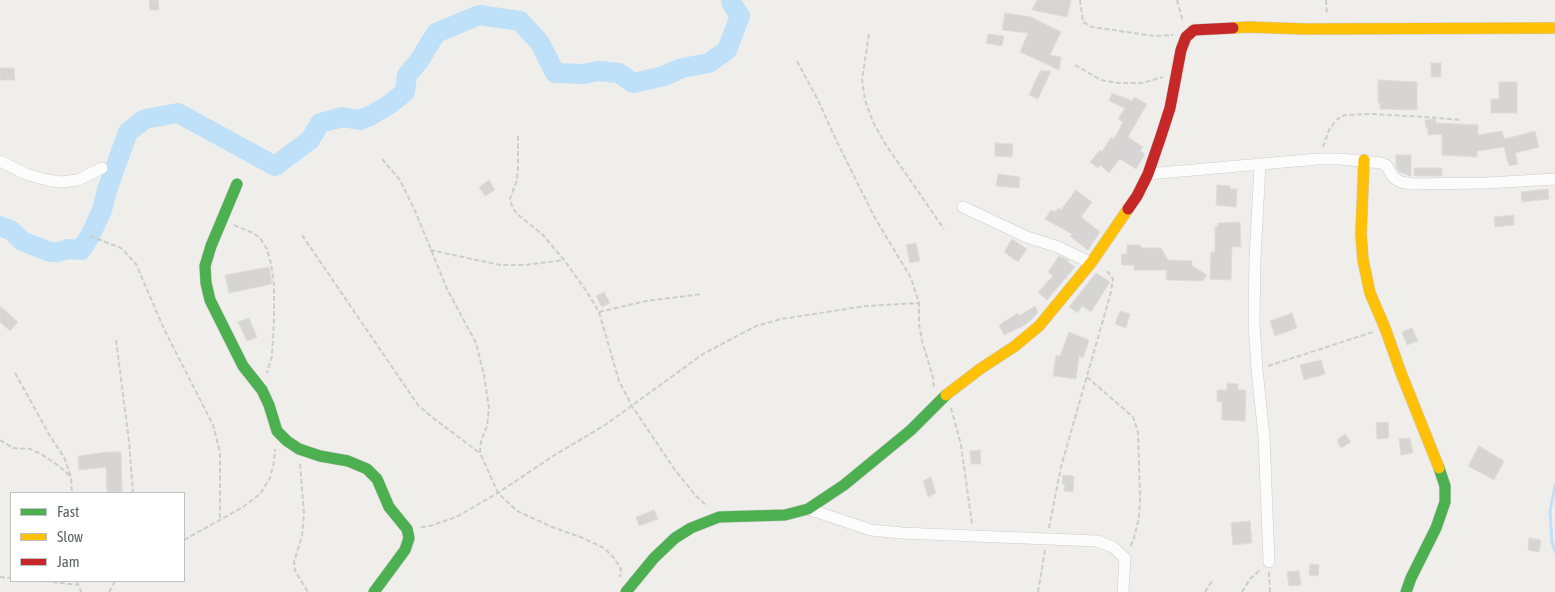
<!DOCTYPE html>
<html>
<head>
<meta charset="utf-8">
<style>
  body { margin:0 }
  #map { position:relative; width:1555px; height:592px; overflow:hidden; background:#efeeea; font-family:"Asap Condensed",sans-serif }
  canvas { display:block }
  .legend { position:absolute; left:10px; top:492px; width:175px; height:90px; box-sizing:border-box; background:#fff; border:1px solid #bfc1c3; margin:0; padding:6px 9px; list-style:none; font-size:15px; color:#5f6368 }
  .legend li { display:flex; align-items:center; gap:10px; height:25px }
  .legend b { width:25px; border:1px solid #bfc1c3 }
</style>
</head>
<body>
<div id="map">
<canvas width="1555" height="592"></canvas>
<ul class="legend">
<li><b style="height:6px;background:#4caf50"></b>Fast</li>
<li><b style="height:6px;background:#ffc107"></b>Slow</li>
<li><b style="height:6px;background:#c62828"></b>Jam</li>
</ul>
</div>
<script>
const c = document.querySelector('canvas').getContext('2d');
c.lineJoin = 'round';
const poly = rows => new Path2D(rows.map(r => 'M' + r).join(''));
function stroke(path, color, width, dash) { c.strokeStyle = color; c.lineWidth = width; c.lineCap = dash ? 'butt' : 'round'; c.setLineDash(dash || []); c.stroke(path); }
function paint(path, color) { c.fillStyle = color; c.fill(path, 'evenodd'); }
const stream = poly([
  [1555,485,1550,512,1552,542,1555,552]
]);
const river = poly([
  [0,226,12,231,22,241,50,252,58,252,68,249,81,250,90,236,102,210,107,190,128,132,145,119,178,113,275,166,310,140,320,123,343,117,359,120,370,116,390,104,405,92,407,75,419,61,436,33,479,15,520,21,540,43,555,73,584,74,598,71,619,73,633,83,664,76,682,68,709,63,727,50,740,16,732,4,731,0]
]);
const building = poly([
  [149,0,158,0,159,10,150,10,149,0],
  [1037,0,1071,0,1067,17,1032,10,1037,0],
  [1005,13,1031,17,1061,32,1050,55,1061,57,1059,70,1020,52,1028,33,1002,30,1005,13],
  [988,34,1004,36,1002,46,986,43,988,34],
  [1431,63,1441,63,1441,77,1431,77,1431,63],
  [0,68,14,68,15,80,0,80,0,68],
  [1040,71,1051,71,1038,99,1029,95,1040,71],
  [1378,80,1417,82,1417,110,1380,109,1380,103,1378,103,1378,80],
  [1499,82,1517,82,1517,113,1491,113,1491,99,1499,99,1499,82],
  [1112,93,1132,101,1134,97,1147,104,1128,137,1143,147,1140,151,1144,153,1144,156,1136,169,1120,159,1109,173,1100,165,1098,168,1090,162,1100,150,1102,152,1111,137,1114,139,1123,122,1118,119,1125,108,1109,101,1112,93],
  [1435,119,1436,123,1478,125,1478,135,1502,131,1504,139,1535,131,1539,147,1515,153,1518,164,1509,166,1504,147,1477,151,1477,157,1442,155,1442,134,1428,135,1428,128,1426,128,1425,120,1435,119],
  [995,143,1013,144,1012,157,995,156,995,143],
  [1396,155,1411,155,1411,176,1399,172,1396,167,1396,155],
  [1414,168,1442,168,1442,176,1414,176,1414,168],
  [998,174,1020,177,1019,188,996,186,998,174],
  [489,180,495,190,485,196,479,187,489,180],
  [1217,185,1230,186,1230,189,1237,189,1236,207,1216,205,1217,185],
  [1548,189,1549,199,1522,202,1521,192,1548,189],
  [1076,190,1092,202,1081,217,1100,232,1088,250,1070,236,1072,234,1045,219,1051,210,1055,212,1058,208,1061,210,1076,190],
  [1514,215,1514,225,1495,227,1494,217,1514,215],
  [1240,222,1241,247,1232,247,1231,280,1210,279,1211,252,1215,252,1215,227,1218,227,1218,223,1240,222],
  [1012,239,1027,249,1018,262,1004,252,1012,239],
  [916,243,920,261,910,263,906,245,916,243],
  [1127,245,1141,245,1141,248,1161,248,1168,260,1192,261,1192,266,1207,275,1203,281,1166,280,1167,270,1134,270,1134,265,1122,265,1121,254,1127,254,1127,245],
  [1059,256,1069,260,1068,262,1075,267,1047,300,1038,292,1053,276,1048,272,1059,256],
  [269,267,272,284,229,293,225,275,269,267],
  [1096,273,1110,282,1091,312,1082,306,1078,313,1069,307,1096,273],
  [604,292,610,303,602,307,596,296,604,292],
  [0,306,18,322,10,331,0,322,0,306],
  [1035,306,1038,312,1032,319,1023,326,1004,335,999,325,1018,313,1019,316,1035,306],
  [1120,311,1130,314,1126,328,1115,324,1120,311],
  [1292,313,1297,328,1275,336,1270,321,1292,313],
  [249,318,257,337,247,341,238,322,249,318],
  [1412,328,1418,341,1407,345,1402,332,1412,328],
  [1069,332,1089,340,1083,358,1079,356,1076,379,1053,376,1056,355,1060,356,1069,332],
  [1321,360,1325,374,1304,380,1300,365,1321,360],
  [1227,383,1238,384,1238,390,1246,390,1245,421,1222,420,1222,402,1217,401,1217,390,1227,390,1227,383],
  [1388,422,1389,438,1377,439,1376,423,1388,422],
  [1345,434,1351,442,1341,448,1338,443,1338,439,1345,434],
  [1410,438,1413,453,1401,455,1399,439,1410,438],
  [1479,446,1504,461,1494,480,1468,466,1479,446],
  [980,450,981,464,971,464,970,451,980,450],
  [106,452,121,452,122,493,107,493,106,467,79,470,78,456,106,452],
  [1063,475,1074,476,1073,492,1064,491,1065,484,1062,484,1063,475],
  [931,477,936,493,928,497,923,481,931,477],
  [654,510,658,519,639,526,636,517,654,510],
  [1250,521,1252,543,1233,545,1231,523,1250,521],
  [1529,538,1541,540,1539,552,1528,550,1529,538],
  [1310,564,1319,565,1318,576,1309,575,1310,564],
  [1299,571,1301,585,1289,586,1287,572,1299,571]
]);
const path = poly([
  [1080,0,1083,22,1092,27,1154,36,1173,35],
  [1177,0,1183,22],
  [1326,0,1327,15],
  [869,34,862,80,865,100,873,122,886,145,944,229],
  [797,61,818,100,836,140,875,218,911,278,919,303,919,324,922,341,933,377,934,388],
  [1075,65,1101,80,1118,83,1142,83,1163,77],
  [518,136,518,167,517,180,510,199,512,206,516,213,543,235,564,260,587,292,599,312,619,381,632,406,675,470,696,496,707,506],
  [1323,147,1329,130,1336,120,1345,115,1372,114,1425,117,1461,120],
  [382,159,400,180,416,213,447,289,476,343,484,375,489,408,487,426,481,441,480,453,498,493,517,511,552,527,583,538,604,548,614,558,621,569,620,577],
  [234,225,253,233,260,238,267,249,271,264,274,285,274,319,272,356,267,373],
  [302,235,418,405,433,418,480,453],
  [90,236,121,248,136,264,164,329,213,425,220,452,220,518],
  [430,250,500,265,525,265,564,260],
  [599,312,646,301,702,294],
  [116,340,129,441,133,493],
  [1268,366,1373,332],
  [15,373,50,436,64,457,71,477,72,493],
  [1087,377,1133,417,1138,432,1140,498,1139,518,1134,538,1130,547],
  [951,408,961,445,972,524],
  [0,440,13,448,30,449,41,454,59,466,70,476],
  [300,464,304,514,302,536,294,562,295,571,308,592],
  [421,527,430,526,456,517,498,493,553,456,605,425,703,354,756,326,781,319,866,306,919,303],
  [1049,528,1061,467,1111,292,1113,279,1109,273,1104,270],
  [184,540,243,507,260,494,270,478,274,462,275,449],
  [1269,572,1270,592],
  [0,577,11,578],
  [45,581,78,585],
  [77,581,81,592],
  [109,592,115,581],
  [1038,592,1045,550],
  [1205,592,1212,581],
  [1242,592,1250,579,1260,570]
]);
const street = poly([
  [0,161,26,174,47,180,61,182,78,180,102,168],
  [1260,165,1255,258,1254,324,1257,370,1264,436,1269,562],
  [1148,174,1318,159,1340,159,1381,163,1386,165,1394,178,1401,182,1412,184,1486,183,1555,179],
  [963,207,1027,237,1058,247,1091,263],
  [808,509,871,530,902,533,1097,541,1113,547,1125,558,1123,592]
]);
const fast = poly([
  [237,184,211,246,205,266,206,283,210,300,243,366,262,390,269,405,277,431,287,441,299,449,320,456,348,461,367,469,377,479,389,507,407,529,409,538,405,550,374,592],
  [626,592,654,558,675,538,691,528,719,517,785,515,808,509,844,485,911,430,946,395],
  [1406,592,1411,578,1436,528,1445,502,1445,486,1439,468]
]);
const slow = poly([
  [1233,28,1248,27,1305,29,1555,28],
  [1364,160,1361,234,1363,260,1370,293,1385,328,1401,373,1439,468],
  [946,395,980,369,1015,346,1039,326,1091,263,1128,209]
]);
const jam = poly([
  [1128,209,1137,196,1148,174,1161,136,1170,108,1181,50,1186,37,1194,30,1233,28]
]);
stroke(stream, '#bfe0f9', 3);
stroke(river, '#bfe0f9', 20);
paint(building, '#d6d5d3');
stroke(building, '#deddd9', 1);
stroke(street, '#cbcccc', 12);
stroke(fast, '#cacacb', 12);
stroke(slow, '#cacacb', 12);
stroke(jam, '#cacacb', 12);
stroke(path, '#cacfcc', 2, [5, 2.5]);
stroke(street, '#fdfcfc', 11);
stroke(fast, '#4caf50', 11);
stroke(slow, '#ffc107', 11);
stroke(jam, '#c62828', 11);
</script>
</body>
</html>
